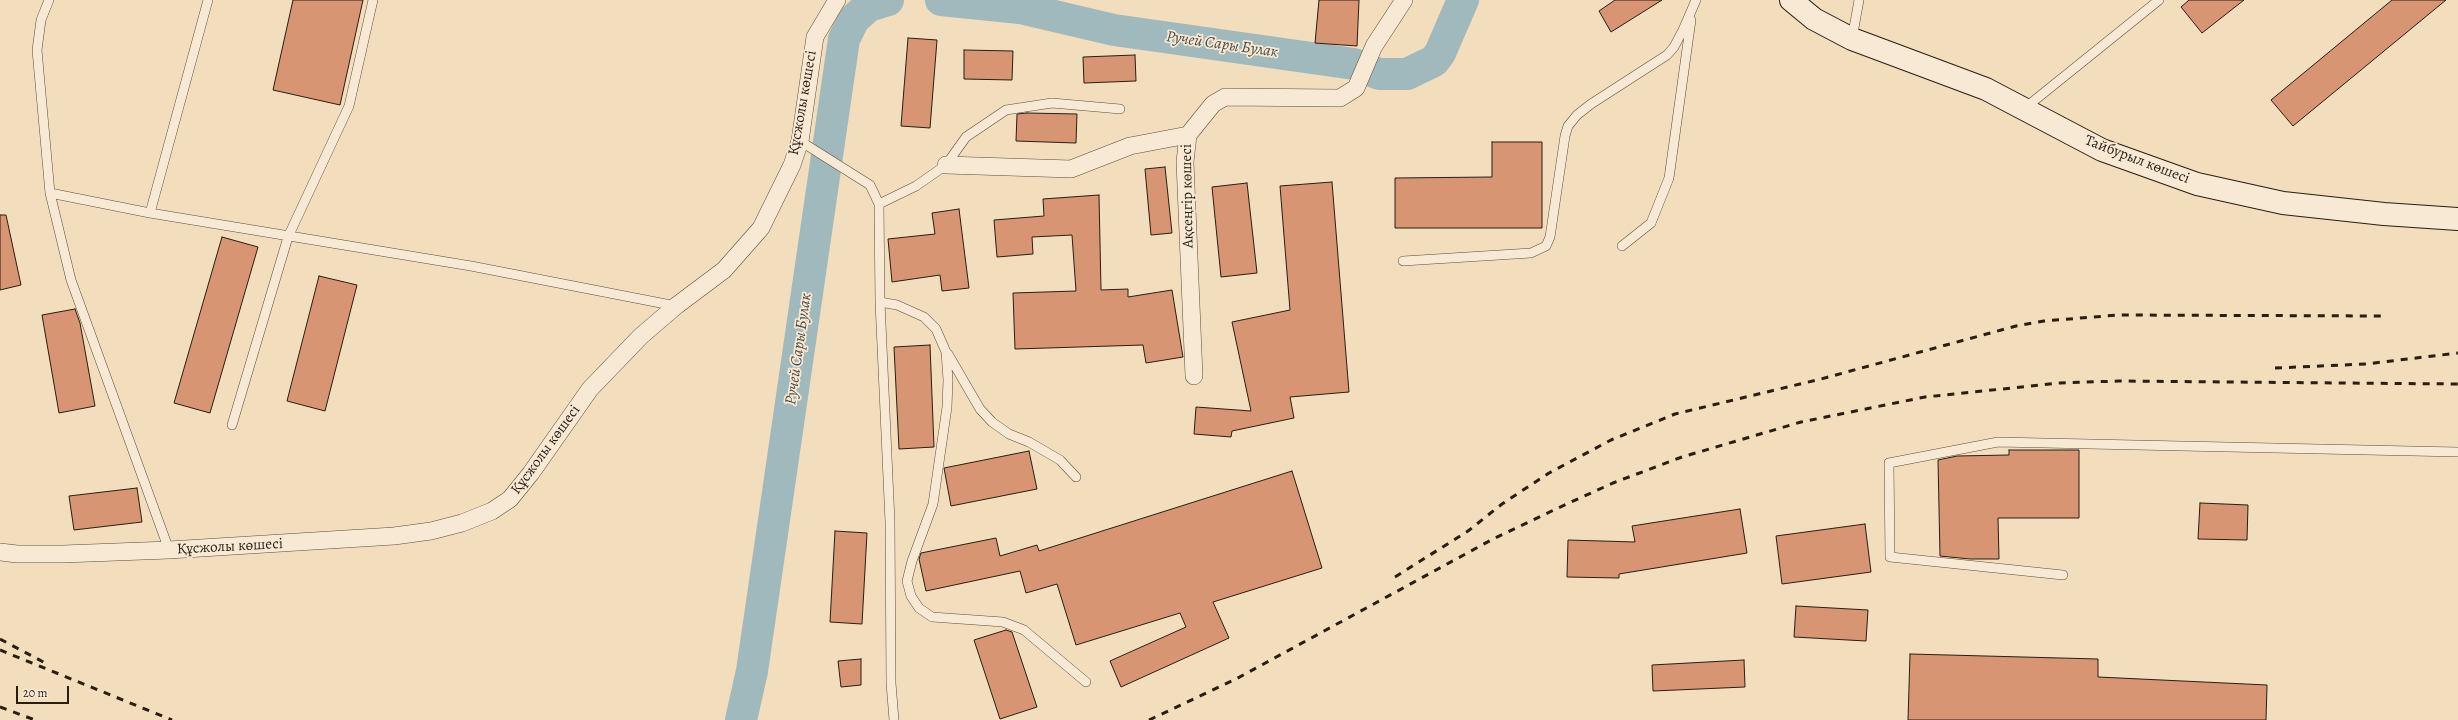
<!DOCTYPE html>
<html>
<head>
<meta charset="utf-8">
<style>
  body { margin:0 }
  #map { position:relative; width:2458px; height:720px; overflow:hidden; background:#f2ddbd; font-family:Alegreya,serif }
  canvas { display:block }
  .scale { position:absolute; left:16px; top:686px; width:53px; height:18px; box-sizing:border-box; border:2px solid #281e11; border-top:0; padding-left:5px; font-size:12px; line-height:14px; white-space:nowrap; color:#281e11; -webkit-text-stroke:3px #f7e9d4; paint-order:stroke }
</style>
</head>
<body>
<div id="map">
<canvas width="2458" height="720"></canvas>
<div class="scale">20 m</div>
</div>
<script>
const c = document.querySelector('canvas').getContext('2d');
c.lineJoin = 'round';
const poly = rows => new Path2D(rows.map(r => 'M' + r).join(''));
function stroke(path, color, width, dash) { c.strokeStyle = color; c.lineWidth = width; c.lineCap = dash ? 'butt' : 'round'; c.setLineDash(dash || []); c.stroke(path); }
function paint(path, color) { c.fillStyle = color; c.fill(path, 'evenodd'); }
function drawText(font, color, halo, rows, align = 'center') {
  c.font = font + ' Alegreya,serif'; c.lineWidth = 3.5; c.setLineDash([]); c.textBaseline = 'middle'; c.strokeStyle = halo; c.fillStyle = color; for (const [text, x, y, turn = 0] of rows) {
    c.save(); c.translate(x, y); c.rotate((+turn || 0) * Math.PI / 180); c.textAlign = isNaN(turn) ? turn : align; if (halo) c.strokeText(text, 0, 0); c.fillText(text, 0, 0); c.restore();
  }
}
const river = poly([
  [941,0,1020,8,1114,30,1354,64,1379,74,1407,74,1434,61,1440,53,1463,0],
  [741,720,752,671,844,39,854,19,869,6,888,0]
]);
const building = poly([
  [293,0,363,0,340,105,273,90,293,0],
  [1319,0,1359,0,1357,46,1315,43,1319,0],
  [1615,0,1662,0,1611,32,1599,11,1615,0],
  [2189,0,2244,0,2202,33,2181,7,2189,0],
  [2392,0,2446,0,2293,126,2271,100,2392,0],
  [908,38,937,40,930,128,901,126,908,38],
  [964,50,1013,51,1012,80,964,79,964,50],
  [1135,55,1136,81,1084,83,1083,57,1135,55],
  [1027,113,1077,114,1076,143,1016,141,1017,114,1027,113],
  [1492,142,1542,142,1542,228,1395,228,1395,178,1492,177,1492,142],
  [1165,167,1172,233,1151,235,1145,169,1165,167],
  [1332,182,1349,392,1290,397,1294,418,1232,431,1231,437,1194,434,1196,407,1251,411,1232,322,1290,310,1280,186,1332,182],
  [1247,183,1257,273,1221,277,1212,187,1247,183],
  [1099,195,1101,290,1128,289,1128,297,1172,290,1183,357,1146,363,1143,345,1015,349,1013,293,1076,291,1072,235,1032,237,1033,254,997,257,994,220,1044,216,1043,199,1099,195],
  [959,209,969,288,942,291,940,275,892,282,888,239,935,234,932,213,959,209],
  [0,215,6,215,21,285,0,290,0,215],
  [222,237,258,247,210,413,174,403,222,237],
  [319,276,357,285,325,411,287,401,319,276],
  [75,309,80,323,95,406,59,413,42,315,75,309],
  [930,345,934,447,899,449,894,347,930,345],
  [2009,450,2079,450,2079,518,1998,518,1999,559,1970,559,1940,556,1938,460,1957,456,2009,455,2009,450],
  [1029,451,1037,489,951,506,944,468,1029,451],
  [1292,471,1322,568,1213,602,1229,638,1121,687,1110,661,1186,627,1180,613,1076,645,1057,584,1026,593,1020,571,926,591,919,559,921,553,996,538,1000,556,1037,545,1039,551,1292,471],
  [137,488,142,522,74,530,69,496,137,488],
  [2200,503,2248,505,2247,540,2198,539,2200,503],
  [1740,509,1747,553,1619,574,1619,578,1567,577,1568,540,1635,542,1632,526,1740,509],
  [1865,524,1871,572,1782,584,1776,536,1865,524],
  [835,531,867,533,862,624,830,622,835,531],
  [1796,606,1868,610,1866,641,1794,637,1796,606],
  [1006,630,1012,632,1037,707,1000,719,974,640,1006,630],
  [1910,654,2098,659,2098,677,2267,685,2266,720,1908,720,1910,654],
  [861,659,861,685,841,687,838,661,861,659],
  [1744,660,1745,687,1653,691,1652,665,1744,660]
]);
const service = poly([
  [49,0,41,20,37,50,50,193,71,280,169,550],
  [1852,39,1859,0],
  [2025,108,2159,0],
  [800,141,870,185,879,204,880,302,890,522,891,683,894,720],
  [50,193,150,213,471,266,676,306],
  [879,204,916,186,946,165,966,137,1006,110,1052,103,1120,109],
  [150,213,208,0],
  [1622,246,1651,223,1669,178,1691,20],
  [1403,261,1531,253,1546,246,1550,237,1565,136,1568,126,1577,115,1591,104,1667,55,1674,47,1683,30,1696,0],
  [880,302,897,305,924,317,936,329,946,352,948,380,947,407,933,504,912,561,907,581,911,596,919,608,932,617,1003,622,1024,630,1086,682],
  [948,354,980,409,992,422,1009,434,1029,442,1060,460,1076,477],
  [232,425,288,237,349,106,373,0],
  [2063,575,1890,557,1889,463,1998,442,2458,452]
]);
const minor = poly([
  [946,165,1071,169,1130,146,1188,135],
  [1194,376,1185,162,1188,135,1213,104,1225,97,1340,98,1356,88,1374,46,1404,0],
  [0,552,17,554,63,554,169,550,394,536,431,531,462,523,492,511,510,499,531,473,590,389,641,336,676,306,724,270,761,228,792,165,800,141,815,37,837,0]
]);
const secondary = poly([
  [1791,0,1814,19,1852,39,1986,89,2102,150,2197,184,2283,203,2384,214,2458,219]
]);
const rail = poly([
  [2275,368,2366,364,2458,353],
  [1395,577,1468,531,1502,504,1549,473,1611,440,1675,414,1821,379,2016,326,2044,321,2118,315,2385,316],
  [0,639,49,665],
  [0,650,172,720],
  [0,707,35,720],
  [1149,720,1236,679,1493,539,1558,508,1613,483,1682,457,1801,422,1925,397,2060,383,2119,381,2458,384]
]);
const streetNames = [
  ["Құсжолы көшесі",803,103,-80],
  ["Тайбурыл көшесі",2137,160,21],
  ["Ақсеңгір көшесі",1188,196,-91],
  ["Құсжолы көшесі",546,450,-54],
  ["Құсжолы көшесі",230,547,-3]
];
const waterNames = [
  ["Ручей Сары Булак",1222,45,8],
  ["Ручей Сары Булак",799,349,-82]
];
stroke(river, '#a0b9bc', 32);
paint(building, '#d79573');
stroke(building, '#281e11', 1);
stroke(service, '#5a4e3c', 10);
stroke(minor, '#5a4e3c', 18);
stroke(secondary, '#281e11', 24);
stroke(service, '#f7e9d4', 9);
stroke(minor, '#f7e9d4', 17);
stroke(secondary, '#f7e9d4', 22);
stroke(rail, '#281e11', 3, [7, 7]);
drawText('15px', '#281e11', '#f7e9d4', streetNames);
drawText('italic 16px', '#4c4c44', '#f7e9d4', waterNames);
</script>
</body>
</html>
